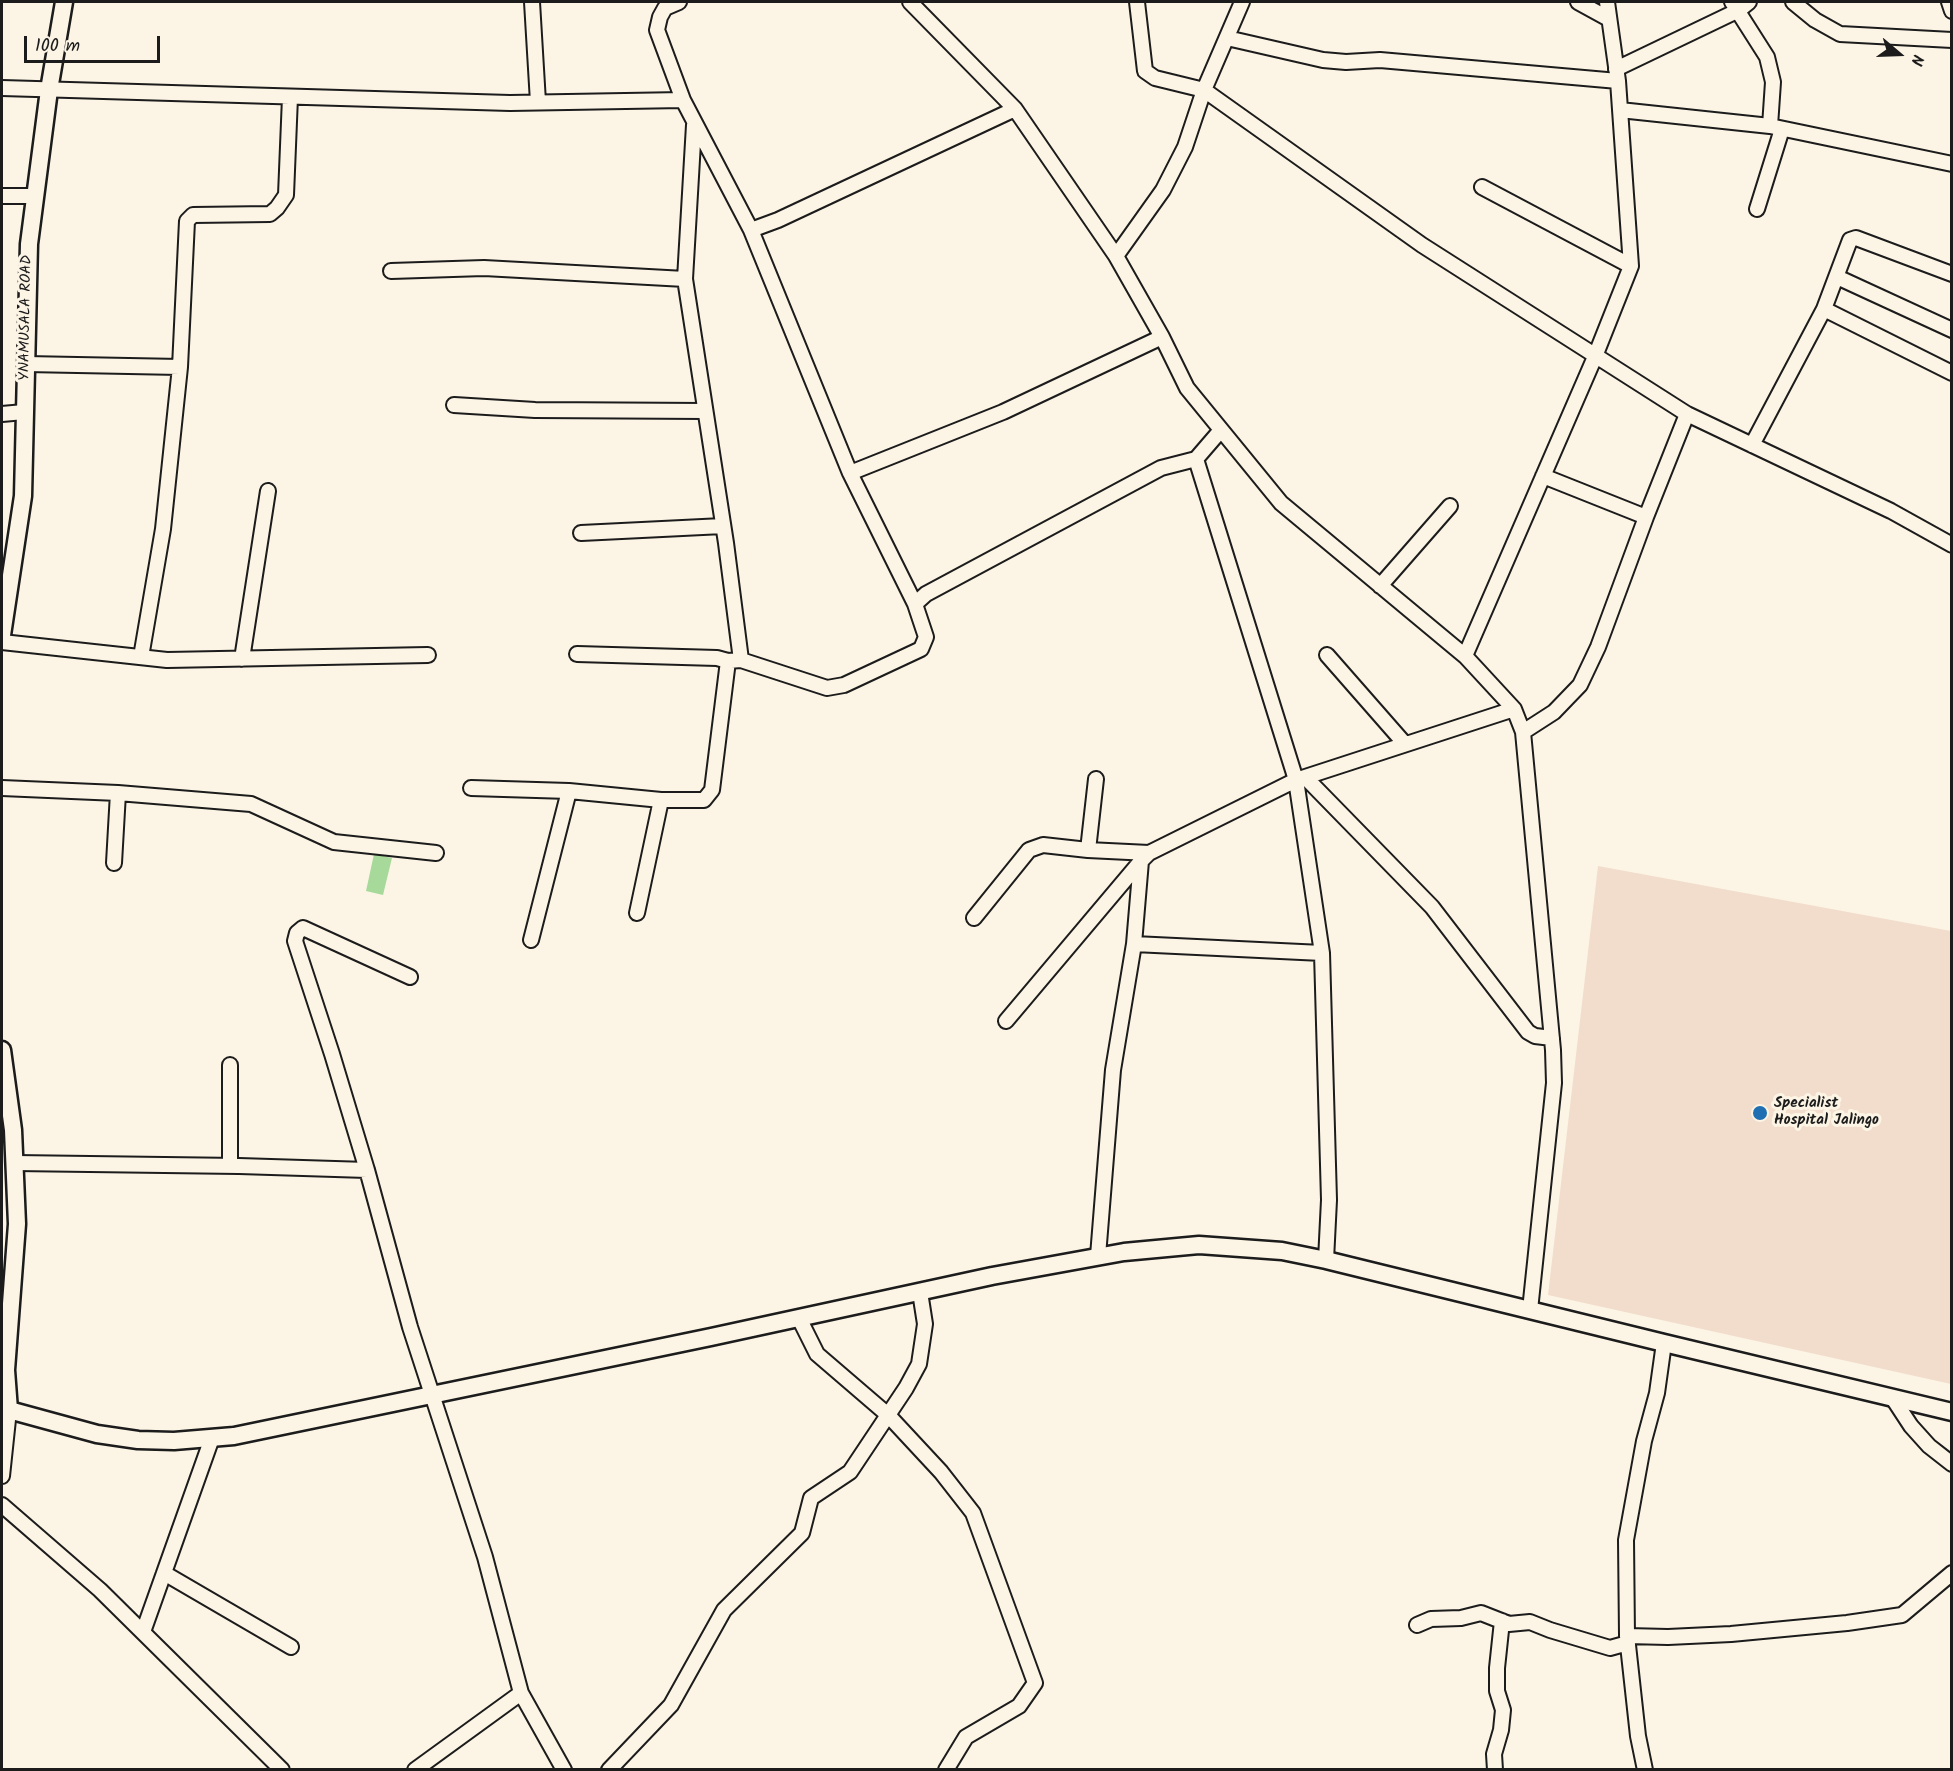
<!DOCTYPE html>
<html>
<head>
<meta charset="utf-8">
<style>
  body { margin:0 }
  #map { position:relative; width:1953px; height:1771px; overflow:hidden; background:#fcf5e5; font-family:Kalam,sans-serif }
  canvas { display:block }
  .frame { position:absolute; inset:0; border:3px solid #1c1c1c; pointer-events:none }
  .north { position:absolute; left:1869px; top:24px; width:60px; height:60px; -webkit-text-stroke:4px #fcf5e5; paint-order:stroke; rotate:109deg; font-size:16px; font-weight:700; line-height:24px; text-align:center; color:#1c1c1c }
  .north::after { content:''; display:block; margin:auto; width:21px; height:27px; background:#1c1c1c; clip-path:polygon(50% 0,100% 100%,50% 72%,0 100%) }
  .scale { position:absolute; left:24px; top:36px; width:136px; height:27px; box-sizing:border-box; border:3px solid #1c1c1c; border-top:0; padding-left:8px; font-size:18px; line-height:21px; white-space:nowrap; color:#1c1c1c; -webkit-text-stroke:4px #fcf5e5; paint-order:stroke }
</style>
</head>
<body>
<div id="map">
<canvas width="1953" height="1771"></canvas>
<div class="frame"></div>
<div class="north">N</div>
<div class="scale">100 m</div>
</div>
<script>
const c = document.querySelector('canvas').getContext('2d');
c.lineJoin = 'round';
function paint(path, color) { c.fillStyle = color; c.fill(path, 'evenodd'); }
const poly = rows => new Path2D(rows.map(r => 'M' + r).join(''));
function stroke(path, color, width, dash) { c.strokeStyle = color; c.lineWidth = width; c.lineCap = dash ? 'butt' : 'round'; c.setLineDash(dash || []); c.stroke(path); }
function drawText(font, color, halo, rows, align = 'center') {
  c.font = font + ' Kalam,sans-serif'; c.lineWidth = 6; c.setLineDash([]); c.textBaseline = 'middle'; c.strokeStyle = halo; c.fillStyle = color; for (const [text, x, y, turn = 0] of rows) {
    c.save(); c.translate(x, y); c.rotate((+turn || 0) * Math.PI / 180); c.textAlign = isNaN(turn) ? turn : align; if (halo) c.strokeText(text, 0, 0); c.fillText(text, 0, 0); c.restore();
  }
}
const built = poly([
  [1598,866,1951,931,1951,1384,1548,1295]
]);
const green = poly([
  [374,854,392,858,383,895,366,891]
]);
const minor = poly([
  [532,2,538,102],
  [679,2,665,8,660,17,657,30,683,100],
  [910,2,1015,109,1116,256,1162,337,1187,388,1281,503,1465,656,1514,709,1523,732,1553,1050,1554,1083,1530,1310],
  [1137,2,1145,71,1155,78,1204,90,1422,245,1687,414],
  [1578,2,1609,19],
  [1732,2,1767,57,1773,82,1770,126],
  [1793,2,1815,20,1840,34,1952,40],
  [1949,2,1952,11],
  [1227,38,1323,60,1346,62,1380,60,1618,81],
  [1616,69,1739,10,1749,2],
  [2,88,510,103,683,100,751,230,778,220,1015,109],
  [1620,110,1770,126,1952,164],
  [1482,187,1631,266],
  [2,196,35,196],
  [1757,209,1782,129],
  [751,230,850,473,1003,412,1162,337],
  [1116,256,1163,190,1185,147,1204,90,1242,2],
  [391,271,484,268,685,279],
  [1837,277,1952,330],
  [1824,309,1952,373],
  [26,364,180,367],
  [454,405,535,410,705,411],
  [2,414,24,412],
  [1752,445,1824,309,1850,240,1856,238,1952,274],
  [1196,459,1296,780,1322,953,1329,1200,1326,1260],
  [850,473,915,604],
  [1543,476,1646,517],
  [581,533,723,526],
  [1380,586,1450,506],
  [2,642,167,660,428,655],
  [577,654,717,658,728,661],
  [1327,655,1405,744],
  [1465,656,1594,359,1631,266,1618,81,1607,2],
  [141,657,163,529,180,367,187,221,193,215,270,214,277,208,286,195,290,97],
  [242,659,268,491],
  [741,660,827,688,844,685,921,649,926,637,915,604,926,594,1161,468,1196,459,1221,430],
  [1523,732,1554,712,1580,685,1598,647,1646,517,1687,414,1891,511,1952,545],
  [1305,777,1432,907,1528,1032,1535,1036,1552,1038],
  [2,788,118,793,251,804,334,842,436,853],
  [471,788,569,791,661,800,704,800,712,790,728,661,741,660,726,543,685,279,694,125],
  [1088,850,1096,779],
  [114,863,118,793],
  [637,913,661,800],
  [974,918,1029,850,1043,845,1088,850,1149,853,1296,780,1514,709],
  [531,940,569,791],
  [1134,944,1322,953],
  [410,977,303,928,297,933,295,941,332,1054,367,1170,410,1327,485,1557,521,1693],
  [1006,1021,1141,861],
  [230,1065,230,1166],
  [15,1163,239,1166,367,1170],
  [1098,1256,1113,1070,1134,944,1141,861,1149,853],
  [920,1292,925,1324,919,1364,906,1388,888,1415,941,1472,973,1513,1035,1683,1019,1706,966,1737,946,1770],
  [1892,1397,1911,1426,1929,1446,1952,1464],
  [2,1407,9,1410,2,1476],
  [2,1505,100,1590,282,1770],
  [164,1573,291,1647],
  [1417,1625,1431,1619,1461,1618,1481,1613,1509,1624,1530,1622,1550,1630,1610,1648,1628,1643],
  [143,1632,212,1438],
  [1627,1636,1668,1637,1731,1634,1847,1623,1902,1615,1952,1573],
  [415,1770,521,1693,564,1770],
  [609,1770,671,1705,724,1610,802,1533,811,1498,850,1472,888,1415,817,1354,799,1318],
  [1495,1770,1494,1754,1501,1730,1503,1710,1497,1691,1497,1668,1502,1621],
  [1645,1770,1638,1736,1627,1636,1626,1540,1644,1441,1657,1393,1664,1343]
]);
const major = poly([
  [2,635,23,496,29,244,49,90,64,2],
  [2,1050,13,1130,17,1224,6,1370,9,1410,97,1434,138,1440,174,1441,234,1436,711,1337,992,1276,1124,1252,1199,1245,1282,1251,1326,1260,1664,1343,1952,1412]
]);
const markers = [
  [1760,1113,8,"#1f6fb2"]
];
const streetNames = [
  ["YNAMUSALA ROAD",27,318,-89]
];
const poiNames = [
  ["Specialist",1774,1104],
  ["Hospital Jalingo",1774,1121]
];
paint(built, '#f2ddcc');
paint(green, '#a7d99b');
stroke(minor, '#1c1c1c', 18);
stroke(major, '#1c1c1c', 21);
stroke(minor, '#fcf5e5', 14);
stroke(major, '#fcf5e5', 16);
for (const [x, y, r, color] of markers) { const dot = new Path2D(); dot.arc(x, y, r, 0, 2 * Math.PI); c.fillStyle = color; c.fill(dot); stroke(dot, '#fcf5e5', 2); }
drawText('15px', '#1c1c1c', '#fcf5e5', streetNames);
drawText('bold 15px', '#1c1c1c', '#fcf5e5', poiNames, 'left');
</script>
</body>
</html>
